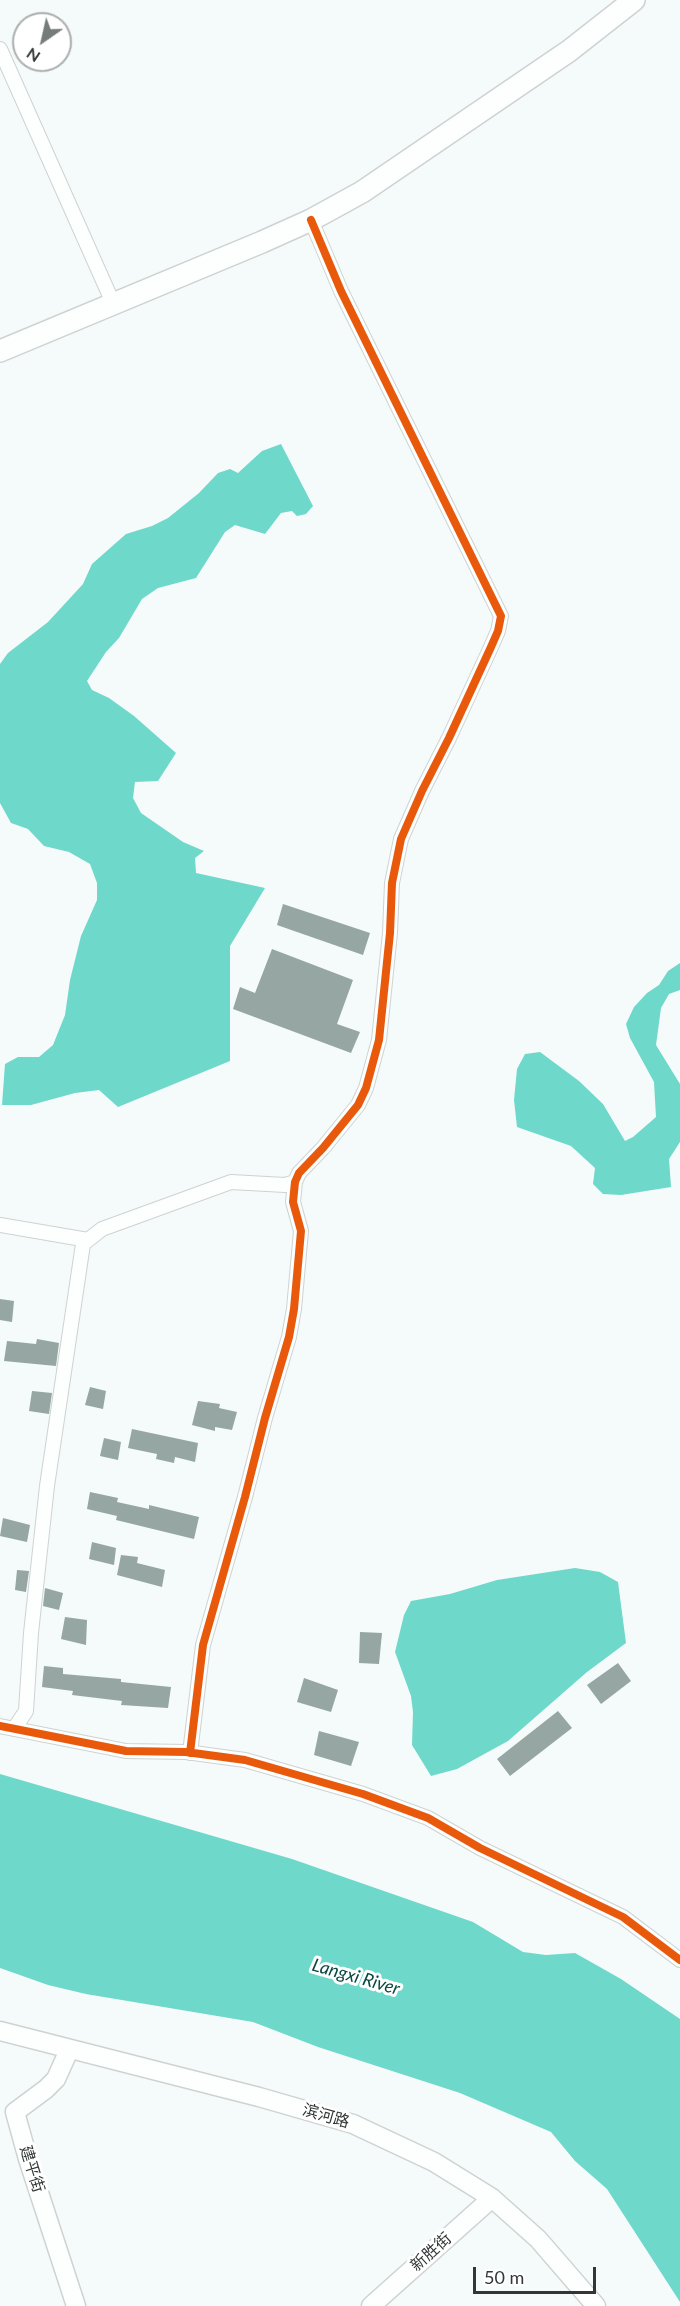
<!DOCTYPE html>
<html>
<head>
<meta charset="utf-8">
<style>
  body { margin:0 }
  #map { position:relative; width:680px; height:2306px; overflow:hidden; background:#f4fbfa; font-family:Lato,sans-serif }
  canvas { display:block }
  .north { position:absolute; left:12px; top:12px; width:60px; height:60px; box-sizing:border-box; background:#fff; border:2px solid #adafaf; border-radius:50%; rotate:214deg; font-size:16px; font-weight:700; line-height:24px; text-align:center; color:#323736 }
  .north::after { content:''; display:block; margin:auto; width:21px; height:27px; background:#767c7b; clip-path:polygon(50% 0,100% 100%,50% 72%,0 100%) }
  .scale { position:absolute; left:473px; top:2267px; width:123px; height:27px; box-sizing:border-box; border:3px solid #323736; border-top:0; padding-left:8px; font-size:18px; line-height:21px; white-space:nowrap; color:#323736; -webkit-text-stroke:4px #fff; paint-order:stroke }
</style>
</head>
<body>
<div id="map">
<canvas width="680" height="2306"></canvas>
<div class="north">N</div>
<div class="scale">50 m</div>
</div>
<script>
const c = document.querySelector('canvas').getContext('2d');
c.lineJoin = 'round';
function paint(path, color) { c.fillStyle = color; c.fill(path, 'evenodd'); }
const poly = rows => new Path2D(rows.map(r => 'M' + r).join(''));
function stroke(path, color, width, dash) { c.strokeStyle = color; c.lineWidth = width; c.lineCap = dash ? 'butt' : 'round'; c.setLineDash(dash || []); c.stroke(path); }
function drawText(font, color, halo, rows, align = 'center') {
  c.font = font + ' Lato,"Noto Sans SC",sans-serif'; c.lineWidth = 6; c.setLineDash([]); c.textBaseline = 'middle'; c.strokeStyle = halo; c.fillStyle = color; for (const [text, x, y, turn = 0] of rows) {
    c.save(); c.translate(x, y); c.rotate((+turn || 0) * Math.PI / 180); c.textAlign = isNaN(turn) ? turn : align; if (halo) c.strokeText(text, 0, 0); c.fillText(text, 0, 0); c.restore();
  }
}
const water = poly([
  [281,444,313,506,306,514,297,516,292,511,281,513,265,534,235,525,225,532,196,578,158,588,142,599,119,638,106,652,87,681,92,690,109,698,134,716,176,753,158,781,135,782,133,798,141,813,183,842,204,851,195,858,196,873,265,888,230,946,230,1061,118,1107,99,1090,75,1093,31,1105,2,1105,5,1064,18,1057,39,1057,53,1045,65,1015,70,980,81,936,97,900,97,883,90,864,69,852,44,846,28,829,11,823,0,803,0,664,8,653,48,622,83,584,92,564,126,534,152,526,168,518,199,493,218,473,230,469,238,473,262,451],
  [680,963,680,990,669,994,661,1008,656,1045,680,1084,680,1142,669,1159,671,1187,621,1195,603,1194,593,1184,595,1168,571,1146,517,1127,514,1100,517,1069,525,1054,540,1052,579,1081,603,1104,625,1141,633,1137,656,1117,655,1100,654,1082,630,1038,626,1024,634,1007,647,993,659,985,668,971],
  [575,1568,600,1572,618,1582,626,1643,587,1672,508,1741,457,1769,431,1776,412,1745,413,1712,411,1696,395,1652,404,1615,411,1601,450,1594,497,1580],
  [0,1774,292,1859,473,1922,523,1952,546,1955,575,1953,621,1979,680,2019,680,2302,607,2189,575,2161,551,2132,460,2093,318,2047,253,2022,86,1994,48,1985,0,1968]
]);
const building = poly([
  [283,904,370,933,363,955,277,925],
  [272,949,353,980,337,1024,360,1032,351,1053,233,1009,240,987,255,993],
  [0,1299,14,1301,12,1322,0,1320],
  [37,1339,59,1343,56,1366,4,1361,7,1341,36,1344],
  [90,1387,106,1391,103,1409,85,1405],
  [32,1391,52,1393,49,1414,29,1411],
  [198,1401,220,1404,219,1408,237,1412,232,1430,215,1427,215,1431,192,1425],
  [132,1429,198,1443,195,1462,175,1457,174,1463,156,1459,157,1454,128,1448],
  [104,1438,121,1442,118,1460,100,1456],
  [90,1492,118,1498,117,1502,149,1509,149,1505,199,1517,194,1539,116,1520,117,1516,87,1509],
  [3,1518,30,1525,27,1542,0,1536],
  [92,1542,116,1548,114,1565,89,1559],
  [121,1555,138,1557,137,1563,165,1570,162,1587,117,1575],
  [17,1570,29,1571,26,1592,15,1590],
  [45,1588,63,1593,59,1610,43,1606],
  [65,1617,87,1620,86,1645,61,1639],
  [360,1632,382,1633,379,1664,359,1663],
  [618,1663,631,1681,601,1704,587,1685],
  [44,1666,63,1668,63,1674,121,1679,121,1682,171,1687,168,1708,121,1705,122,1701,72,1695,73,1691,42,1687],
  [304,1678,338,1690,331,1712,297,1702],
  [558,1711,572,1728,510,1776,497,1759],
  [319,1731,359,1742,351,1766,314,1755]
]);
const street = poly([
  [0,49,113,303],
  [0,1225,88,1240],
  [0,1726,126,1751,186,1752,245,1760,363,1794,428,1818,480,1848,623,1917,680,1960],
  [14,1729,26,1711,31,1633,47,1486,83,1244,102,1229,231,1182,285,1185,295,1182],
  [190,1753,203,1645,245,1497,265,1418,289,1337,294,1309,301,1231,293,1202,295,1182,299,1173,323,1148,358,1105,366,1088,379,1040,390,933,392,883,401,839,422,791,449,738,491,647,498,631,501,616,341,291,311,220]
]);
const secondary = poly([
  [0,2031,259,2097,353,2124,434,2162,492,2198,538,2239,596,2306],
  [69,2050,56,2079,46,2089,15,2112,28,2159,76,2306],
  [371,2306,492,2198]
]);
const primary = poly([
  [0,351,262,242,311,220,362,192,569,51,634,0]
]);
const cycleway = poly([
  [0,1726,126,1751,186,1752,245,1760,363,1794,428,1818,480,1848,623,1917,680,1960],
  [190,1753,203,1645,245,1497,265,1418,289,1337,294,1309,301,1231,293,1202,295,1182,299,1173,323,1148,358,1105,366,1088,379,1040,390,933,392,883,401,839,422,791,449,738,491,647,498,631,501,616,341,291,311,220]
]);
const streetNames = [
  ["滨河路",326,2116,16],
  ["建平街",32,2169,73],
  ["新胜街",431,2252,-42]
];
const waterNames = [
  ["Langxi River",356,1977,16]
];
paint(water, '#6ed8ca');
paint(building, '#95a6a3');
stroke(street, '#ced3d2', 16);
stroke(secondary, '#ced3d2', 21);
stroke(primary, '#ced3d2', 24);
stroke(street, '#fdfefe', 14);
stroke(secondary, '#fdfefe', 18);
stroke(primary, '#fdfefe', 21);
stroke(cycleway, '#e8590c', 8);
drawText('16px', '#323736', '#fff', streetNames);
drawText('italic 18px', '#084841', '#fff', waterNames);
</script>
</body>
</html>
